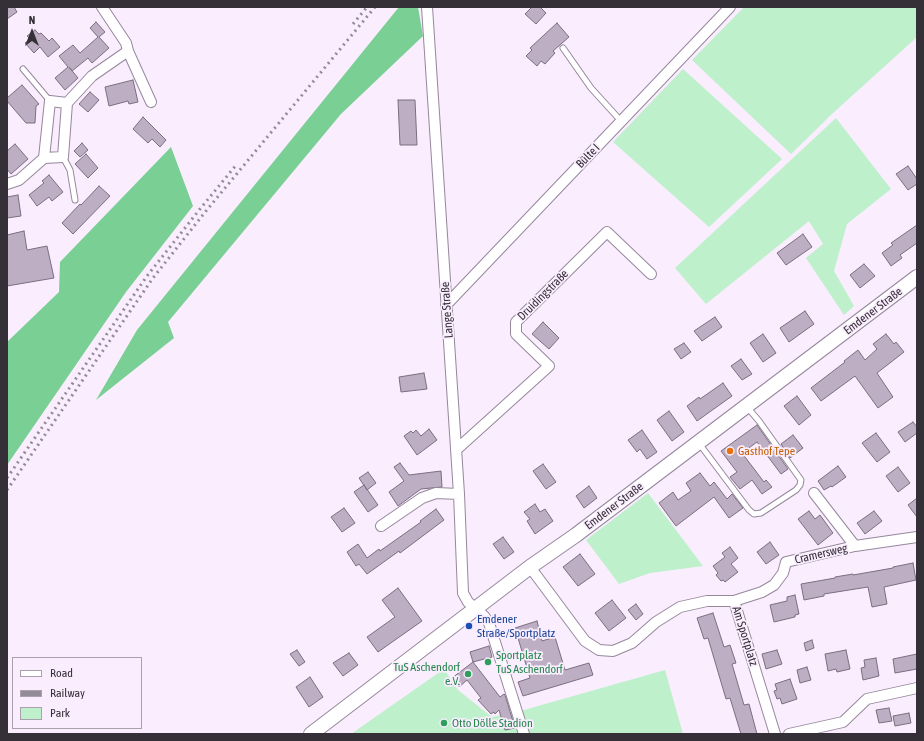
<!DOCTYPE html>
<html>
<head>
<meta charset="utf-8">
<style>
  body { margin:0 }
  #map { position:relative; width:924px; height:741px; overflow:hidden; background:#f9edfe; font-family:"Asap Condensed",sans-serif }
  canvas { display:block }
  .frame { position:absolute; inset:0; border:8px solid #352f37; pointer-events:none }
  .legend { position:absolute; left:12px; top:657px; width:130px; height:72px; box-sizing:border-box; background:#f9edfe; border:1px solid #aba1ae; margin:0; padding:5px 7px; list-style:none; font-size:12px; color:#352f37 }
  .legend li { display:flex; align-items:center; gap:8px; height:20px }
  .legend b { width:20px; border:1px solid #aba1ae }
  .north { position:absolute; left:12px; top:12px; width:40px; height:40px; -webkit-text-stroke:3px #f9edfe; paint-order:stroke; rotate:0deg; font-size:11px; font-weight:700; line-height:16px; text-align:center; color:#352f37 }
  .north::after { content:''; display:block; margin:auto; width:14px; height:18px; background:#352f37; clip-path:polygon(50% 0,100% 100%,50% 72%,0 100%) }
</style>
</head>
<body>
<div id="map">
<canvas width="924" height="741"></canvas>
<div class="frame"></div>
<ul class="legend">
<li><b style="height:5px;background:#fff"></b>Road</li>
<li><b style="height:5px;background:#948b98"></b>Railway</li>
<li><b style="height:11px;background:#bef0cb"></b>Park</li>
</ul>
<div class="north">N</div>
</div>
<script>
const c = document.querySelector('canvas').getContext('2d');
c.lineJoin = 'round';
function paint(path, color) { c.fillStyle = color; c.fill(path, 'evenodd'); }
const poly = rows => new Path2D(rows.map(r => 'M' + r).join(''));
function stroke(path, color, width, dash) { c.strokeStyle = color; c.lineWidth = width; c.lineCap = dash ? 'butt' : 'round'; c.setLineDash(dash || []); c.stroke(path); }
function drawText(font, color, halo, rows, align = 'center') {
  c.font = font + ' "Asap Condensed",sans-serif'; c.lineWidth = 3.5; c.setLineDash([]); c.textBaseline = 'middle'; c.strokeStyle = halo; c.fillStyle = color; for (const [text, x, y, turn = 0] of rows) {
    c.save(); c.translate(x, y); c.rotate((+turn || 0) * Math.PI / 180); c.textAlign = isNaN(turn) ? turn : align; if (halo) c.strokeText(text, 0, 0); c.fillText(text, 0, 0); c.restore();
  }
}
const green = poly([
  [744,7,917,7,917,37,833,113,791,154,692,60],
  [683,69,782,159,709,227,613,142],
  [836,118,891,189,847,224,834,271,854,306,844,315,806,258,823,244,809,221,706,304,675,268],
  [648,493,703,566,650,573,619,584,586,540],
  [444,669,458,690,492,717,524,710,665,670,683,734,351,734]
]);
const forest = poly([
  [399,7,418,7,423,36,341,114,168,322,174,338,96,400,137,330],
  [171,147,193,206,126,292,7,465,7,342,59,292,60,262]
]);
const building = poly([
  [7,7,14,7,17,12,7,19,7,7],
  [532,7,540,7,546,13,536,24,525,14,532,7],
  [96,22,105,32,99,37,109,48,92,63,88,58,72,71,69,67,78,78,65,90,55,78,68,67,59,56,73,45,80,53,98,37,90,28,96,22],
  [557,23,569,37,553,51,555,53,545,64,541,61,537,66,526,56,532,50,530,48,557,23],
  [35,30,39,34,41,33,49,41,52,38,60,47,48,57,40,47,34,53,25,43,30,39,27,36,35,30],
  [133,80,138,102,129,104,128,101,109,106,105,87,133,80],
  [22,85,39,104,36,106,35,123,26,123,7,101,7,98,22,85],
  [90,92,99,100,88,112,79,104,90,92],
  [398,100,415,100,417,145,400,145,398,100],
  [143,117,166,140,160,147,152,139,148,143,133,129,143,117],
  [82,143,88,150,80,157,74,151,82,143],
  [15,144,28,159,11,174,7,169,7,151,15,144],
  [86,154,98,168,88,178,75,164,86,154],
  [908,166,917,179,917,184,908,190,896,174,908,166],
  [49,175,63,192,52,201,49,197,37,206,29,195,44,183,42,181,49,175],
  [99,186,110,196,73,234,62,223,80,204,81,205,99,186],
  [18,195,21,216,7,218,7,197,18,195],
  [917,225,917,243,900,255,902,258,891,266,882,253,893,245,891,243,917,225],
  [24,231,27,250,47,246,54,278,7,286,7,235,24,231],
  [803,234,812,247,786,265,777,253,803,234],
  [864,264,875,276,860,288,850,275,864,264],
  [805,311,814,324,789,342,780,328,805,311],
  [715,317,722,327,702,341,694,331,715,317],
  [543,322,559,338,549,349,532,334,543,322],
  [763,334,776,353,763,362,750,343,763,334],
  [886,334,894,344,896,342,904,352,877,373,893,397,878,408,855,376,821,401,811,388,845,362,844,361,858,350,865,360,877,349,873,344,886,334],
  [684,343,691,352,681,359,674,349,684,343],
  [741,359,752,374,742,380,731,366,741,359],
  [424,373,427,389,401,392,399,377,424,373],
  [723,383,732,396,697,421,687,406,699,397,700,399,723,383],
  [797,396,811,415,799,425,784,406,797,396],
  [669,411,684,432,672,441,657,420,669,411],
  [913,422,917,427,917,433,905,442,898,432,913,422],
  [757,425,788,469,781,474,757,442,742,453,764,482,766,480,772,487,762,494,752,480,740,489,730,477,737,472,721,451,757,425],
  [429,429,437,440,417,455,404,436,411,431,413,433,416,430,421,436,429,429],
  [642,430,657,452,647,459,640,449,637,452,628,440,642,430],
  [876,433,890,452,877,462,862,443,876,433],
  [793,435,803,448,790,458,781,444,793,435],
  [400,463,409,475,441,471,442,487,421,489,398,506,389,492,404,481,394,467,400,463],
  [543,464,556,482,546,489,533,471,543,464],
  [838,466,846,477,832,487,831,486,824,490,818,481,838,466],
  [898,467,910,483,898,492,886,476,898,467],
  [368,472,376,483,367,490,359,478,368,472],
  [700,473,710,486,714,482,727,499,732,494,743,508,729,518,714,497,676,526,659,503,673,492,678,500,691,491,686,483,700,473],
  [364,485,378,505,368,512,354,492,364,485],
  [589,486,597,498,584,508,576,496,589,486],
  [917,498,917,517,908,505,917,498],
  [535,504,540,512,545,509,553,521,535,534,527,521,530,519,524,512,535,504],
  [344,508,355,523,342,532,331,517,344,508],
  [436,509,444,520,400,553,399,551,367,574,359,564,356,566,347,552,358,544,367,558,379,549,380,551,421,522,420,521,436,509],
  [809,511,815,519,820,515,833,533,818,545,798,519,809,511],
  [874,511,882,521,865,534,857,523,874,511],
  [503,537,514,552,504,559,493,544,503,537],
  [770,542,779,555,766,564,757,552,770,542],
  [730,547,738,558,731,564,738,572,725,582,723,580,721,581,716,575,718,573,713,566,725,557,722,553,730,547],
  [580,554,595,574,578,586,563,567,580,554],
  [913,563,916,580,884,587,887,604,872,607,868,587,824,594,824,596,804,600,801,584,835,578,835,577,853,574,853,575,893,568,893,567,913,563],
  [398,588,422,621,378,652,367,637,395,617,382,600,398,588],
  [795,595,799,614,795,615,795,617,774,622,770,605,787,601,787,597,795,595],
  [612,600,626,618,609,631,595,613,612,600],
  [636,604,643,614,636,620,628,610,636,604],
  [713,613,724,647,730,645,736,663,732,664,744,705,749,704,757,734,741,734,730,698,726,699,708,638,704,639,697,618,713,613],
  [537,621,542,641,555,637,565,670,589,663,593,675,523,696,518,682,530,678,515,628,537,621],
  [812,640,814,648,806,651,804,643,812,640],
  [489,646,492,657,473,662,470,652,489,646],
  [297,650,305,662,299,666,290,654,297,650],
  [777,650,782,664,766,669,762,654,777,650],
  [846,650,850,669,837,672,836,669,828,671,825,654,846,650],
  [349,653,358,665,343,676,333,663,349,653],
  [917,654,917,669,895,673,893,659,917,654],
  [876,658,879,676,863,680,861,668,865,667,864,660,876,658],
  [473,662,500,697,504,694,505,695,515,728,505,730,499,710,495,714,494,712,491,714,478,700,481,698,467,680,459,687,452,678,473,662],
  [807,667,811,680,800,683,797,670,807,667],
  [310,677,323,697,309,707,296,687,310,677],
  [790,679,797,699,782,704,780,698,777,699,774,691,777,690,775,684,790,679],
  [889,708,892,721,879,723,876,710,889,708],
  [909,713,911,723,895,726,893,716,909,713]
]);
const lane = poly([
  [563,48,591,88,621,121],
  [23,69,50,101],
  [63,157,70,170,75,200],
  [698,442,749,510,754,514,761,513,796,490,800,485,801,480,759,421,747,407]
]);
const street = poly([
  [427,7,459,494,463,593,468,602,484,616,489,623,524,734],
  [128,51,151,102],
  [44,158,50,101,67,103,92,76,128,51,126,43,102,7],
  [7,184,19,180,44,158,63,157,67,103],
  [446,305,730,7],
  [456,450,549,366,516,334,516,322,607,232,651,274],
  [814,493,855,546],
  [381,526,422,498,436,493,459,494],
  [530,567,585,641,599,650,613,651,632,643,656,622,680,607,707,601,734,601,775,734],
  [734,601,762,592,774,585,783,573,786,562,855,546,917,537],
  [789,734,843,722,867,699,917,688]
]);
const secondary = poly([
  [311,734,530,567,576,535,917,277]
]);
const rail = poly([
  [353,24,367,7],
  [7,478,147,276,200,209,237,164],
  [7,490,153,278,206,211,375,7]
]);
const markers = [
  [730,451,4,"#e8710a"],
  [469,626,4,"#1a4fb4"],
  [488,662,4,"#2e9e5b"],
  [468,674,4,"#2e9e5b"],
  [444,723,4,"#2e9e5b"]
];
const streetNames = [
  ["Bülte I",588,156,-46],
  ["Druidingstraße",543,295,-45],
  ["Lange Straße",447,310,-94],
  ["Emdener Straße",873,311,-37],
  ["Emdener Straße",614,506,-37],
  ["Cramersweg",821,554,-13],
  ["Am Sportplatz",745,636,73]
];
const foodNames = [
  ["Gasthof Tepe",738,451]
];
const transitNames = [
  ["Emdener",477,619],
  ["Straße/Sportplatz",477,633]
];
const leisureNames = [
  ["Sportplatz",496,655],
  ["TuS Aschendorf",496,669],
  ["TuS Aschendorf",460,667,"right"],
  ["e.V.",460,681,"right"],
  ["Otto Dölle Stadion",452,723]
];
paint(green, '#bef0cb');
paint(forest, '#79cf94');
paint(building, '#bdaec3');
stroke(building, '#7b6e81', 1);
stroke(lane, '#96889c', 7);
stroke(street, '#96889c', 12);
stroke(secondary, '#96889c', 16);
stroke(lane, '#fff', 5);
stroke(street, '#fff', 10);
stroke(secondary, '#fff', 14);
stroke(rail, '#948b98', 3, [2, 4]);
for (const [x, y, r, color] of markers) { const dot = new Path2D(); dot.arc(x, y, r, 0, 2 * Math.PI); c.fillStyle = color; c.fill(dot); stroke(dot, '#f9edfe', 1.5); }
drawText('12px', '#352f37', '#f9edfe', streetNames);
drawText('12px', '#c56008', '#f9edfe', foodNames, 'left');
drawText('12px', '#164399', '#f9edfe', transitNames, 'left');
drawText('12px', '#27864d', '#f9edfe', leisureNames, 'left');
</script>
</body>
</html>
